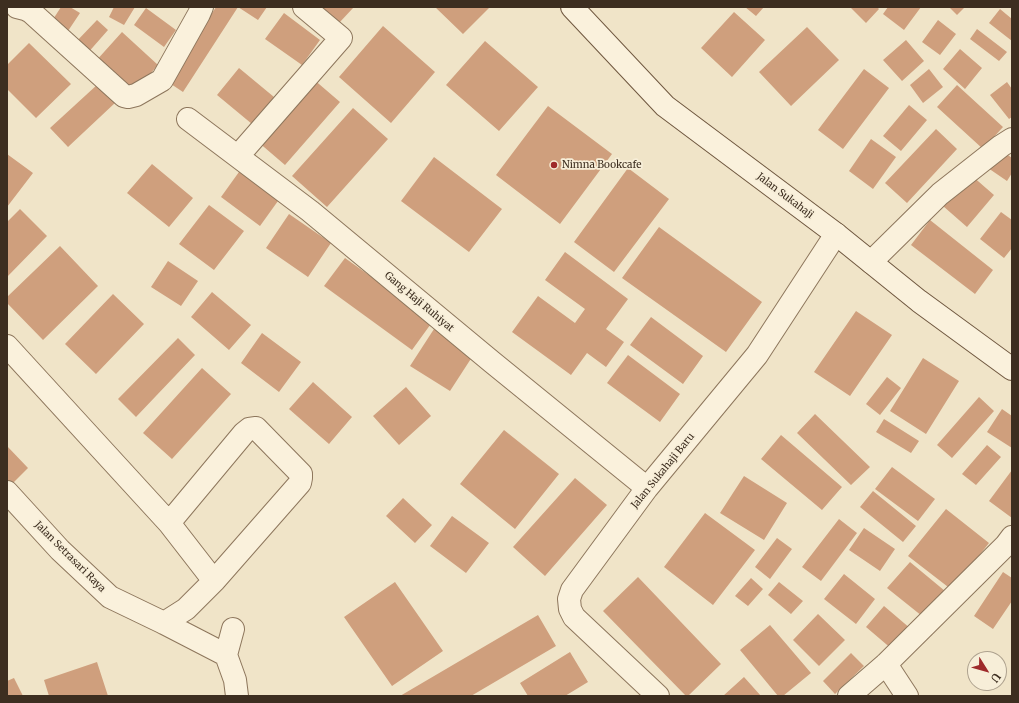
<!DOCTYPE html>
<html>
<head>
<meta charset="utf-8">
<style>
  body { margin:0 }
  #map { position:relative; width:1019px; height:703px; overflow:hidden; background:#f0e4c8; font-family:Merriweather,serif }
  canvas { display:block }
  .frame { position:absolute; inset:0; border:8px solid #3d2e20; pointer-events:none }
  .north { position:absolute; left:967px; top:651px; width:40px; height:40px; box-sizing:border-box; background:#f7eed8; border:1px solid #ada18e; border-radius:50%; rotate:127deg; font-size:11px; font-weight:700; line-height:16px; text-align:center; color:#3d2e20 }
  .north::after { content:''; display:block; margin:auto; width:14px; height:18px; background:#9e2a2b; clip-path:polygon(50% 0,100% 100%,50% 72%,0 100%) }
</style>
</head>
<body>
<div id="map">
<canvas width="1019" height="703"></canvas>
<div class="frame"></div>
<div class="north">U</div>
</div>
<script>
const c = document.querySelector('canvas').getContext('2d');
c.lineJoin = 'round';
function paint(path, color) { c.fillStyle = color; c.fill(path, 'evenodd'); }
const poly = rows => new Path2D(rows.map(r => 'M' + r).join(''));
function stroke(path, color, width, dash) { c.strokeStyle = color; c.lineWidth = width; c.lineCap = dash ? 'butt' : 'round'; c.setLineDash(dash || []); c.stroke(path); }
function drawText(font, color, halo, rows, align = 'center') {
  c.font = font + ' Merriweather,serif'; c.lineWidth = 3.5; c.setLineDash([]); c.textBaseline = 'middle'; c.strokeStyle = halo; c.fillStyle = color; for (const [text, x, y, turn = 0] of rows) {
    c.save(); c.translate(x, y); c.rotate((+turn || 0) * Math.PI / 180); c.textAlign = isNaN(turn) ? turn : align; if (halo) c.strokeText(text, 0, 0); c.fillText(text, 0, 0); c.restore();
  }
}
const building = poly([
  [61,7,70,7,80,13,66,34,50,24],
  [114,7,135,7,124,25,109,17],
  [216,7,267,7,258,20,238,7,183,92,168,82],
  [322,7,354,7,339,23],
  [435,7,490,7,463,34],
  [745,7,764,7,756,16],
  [850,7,877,7,879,9,866,23],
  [888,7,921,7,904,30,883,14],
  [949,7,965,7,957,15],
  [146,8,176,30,164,47,134,25],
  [1000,9,1012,19,1012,41,989,23],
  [734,12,765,40,732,77,701,48],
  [284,13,320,40,302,65,265,39],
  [97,20,108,30,86,55,74,44],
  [938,20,956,34,940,55,922,42],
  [383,26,435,72,391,123,339,77],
  [807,27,839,60,791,106,759,72],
  [977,29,1007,52,999,61,970,39],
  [122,32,158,65,132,94,95,62],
  [906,40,924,61,902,81,883,60],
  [485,41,538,87,499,131,446,85],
  [29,43,71,84,36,118,7,89,7,65],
  [960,49,982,68,965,89,943,69],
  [239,68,274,97,252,124,217,95],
  [864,69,889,88,843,149,818,130],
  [929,69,943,87,923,103,910,85],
  [312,78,340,102,285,165,257,141],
  [1007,82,1012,89,1012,117,1009,119,990,95],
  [98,84,116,102,68,147,50,128],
  [957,85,1003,127,983,149,937,107],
  [909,105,927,120,901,151,883,136],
  [548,106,612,154,560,224,496,175],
  [353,108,388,139,327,207,292,176],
  [936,129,957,149,907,203,885,183],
  [871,139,896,157,873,189,849,171],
  [1001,150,1012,158,1012,173,1007,181,988,168],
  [7,154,33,173,7,207],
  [434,157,502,209,469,252,401,201],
  [152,164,193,198,169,227,127,193],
  [244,165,283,194,260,226,221,197],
  [628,168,669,199,614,272,574,242],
  [971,175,994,195,967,227,943,206],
  [209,205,244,231,214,270,179,244],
  [20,209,47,236,7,277,7,222],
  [1001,212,1012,220,1012,248,1004,258,980,239],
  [289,214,331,243,308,277,266,248],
  [930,220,993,270,975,294,911,245],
  [659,227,762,302,726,352,622,278],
  [60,246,98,286,43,340,7,303,7,297],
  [565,252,628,299,606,329,624,342,606,367,587,353,571,375,512,332,538,296,575,323,585,309,545,280],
  [345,258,433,321,412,350,324,286],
  [168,261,198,281,181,306,151,287],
  [212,292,251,325,229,350,191,317],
  [113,294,144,324,96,374,65,344],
  [856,311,892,335,850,396,814,372],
  [651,317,703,356,683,384,630,345],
  [434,329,474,354,450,391,410,366],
  [262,333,301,362,279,392,241,363],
  [178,338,195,355,136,417,118,399],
  [628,355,680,394,660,422,607,383],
  [923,358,959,381,926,434,890,411],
  [202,368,231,394,172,459,143,433],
  [887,377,901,388,880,415,866,404],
  [313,382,352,417,329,444,289,409],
  [406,387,431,416,399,445,373,416],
  [979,397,994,411,952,458,937,445],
  [1002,409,1012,416,1012,448,987,432],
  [815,414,870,467,851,485,797,433],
  [884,419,919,441,911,453,876,432],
  [504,430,559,474,515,529,460,484],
  [781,435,842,487,822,510,761,459],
  [987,445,1001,457,976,485,962,474],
  [7,446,28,468,11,485,7,481],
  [892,467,935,499,918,521,875,489],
  [1012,470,1012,518,989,501],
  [744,476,787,503,764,540,720,513],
  [575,478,607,505,545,576,513,547],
  [873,491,916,526,903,542,860,507],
  [403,498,432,525,415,543,386,516],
  [946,509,989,543,952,590,908,556],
  [705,513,755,550,713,605,664,567],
  [452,516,489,543,466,573,430,546],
  [839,519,857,533,821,581,802,567],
  [864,528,895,549,880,571,849,550],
  [777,538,792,549,770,579,755,567],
  [910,562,951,596,922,616,887,588],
  [1003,572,1012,578,1012,601,993,629,974,616],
  [844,574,875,599,856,624,824,599],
  [638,577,721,664,688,696,686,696,603,611],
  [751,578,763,589,748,606,735,596],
  [395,582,443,651,392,686,344,617],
  [779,582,803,601,791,614,768,595],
  [884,606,911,629,893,650,866,627],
  [818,614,845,640,819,666,793,640],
  [538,615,556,646,471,696,400,696],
  [770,625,811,673,783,696,778,696,740,650],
  [570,652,588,682,565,696,528,696,520,683],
  [851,653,864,666,835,694,823,681],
  [97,662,108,696,49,696,44,680],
  [744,677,761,696,723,696],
  [14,678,23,696,7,696,7,681]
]);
const street = poly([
  [17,7,25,9,31,12,124,96,128,97,136,95,162,80,199,14,202,7],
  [188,119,310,211,492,362,647,488],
  [238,156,341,38,304,7],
  [871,262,940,194,1001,146,1012,139],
  [7,346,169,523,244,433,249,429,256,428,301,474,301,478,300,483,214,581,186,609,164,623],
  [7,492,60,550,110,597,164,623,226,655],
  [169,523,214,581],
  [233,629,226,655,235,680,237,696],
  [886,664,907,696],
  [658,696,574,617,570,609,569,599,572,590,647,488,757,355,836,234],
  [849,696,886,664,1006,545,1012,537]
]);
const secondary = poly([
  [572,7,665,106,836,234,919,301,1012,369]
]);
const markers = [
  [554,165,4,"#9e2a2b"]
];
const poiNames = [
  ["Nimna Bookcafe",562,165]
];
const streetNames = [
  ["Jalan Sukahaji",785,196,37],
  ["Gang Haji Ruhiyat",419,302,40],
  ["Jalan Sukahaji Baru",663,471,-51],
  ["Jalan Setrasari Raya",70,557,45]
];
paint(building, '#cf9f7d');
stroke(street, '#8d765c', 24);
stroke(secondary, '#6f573f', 24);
stroke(street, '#faf1dc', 22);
stroke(secondary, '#faf1dc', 22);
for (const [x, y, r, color] of markers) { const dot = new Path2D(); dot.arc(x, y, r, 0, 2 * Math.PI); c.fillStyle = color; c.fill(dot); stroke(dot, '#f7eed8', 1.5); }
drawText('10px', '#3d2e20', '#f7eed8', poiNames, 'left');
drawText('10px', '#3d2e20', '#f7eed8', streetNames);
</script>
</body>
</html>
